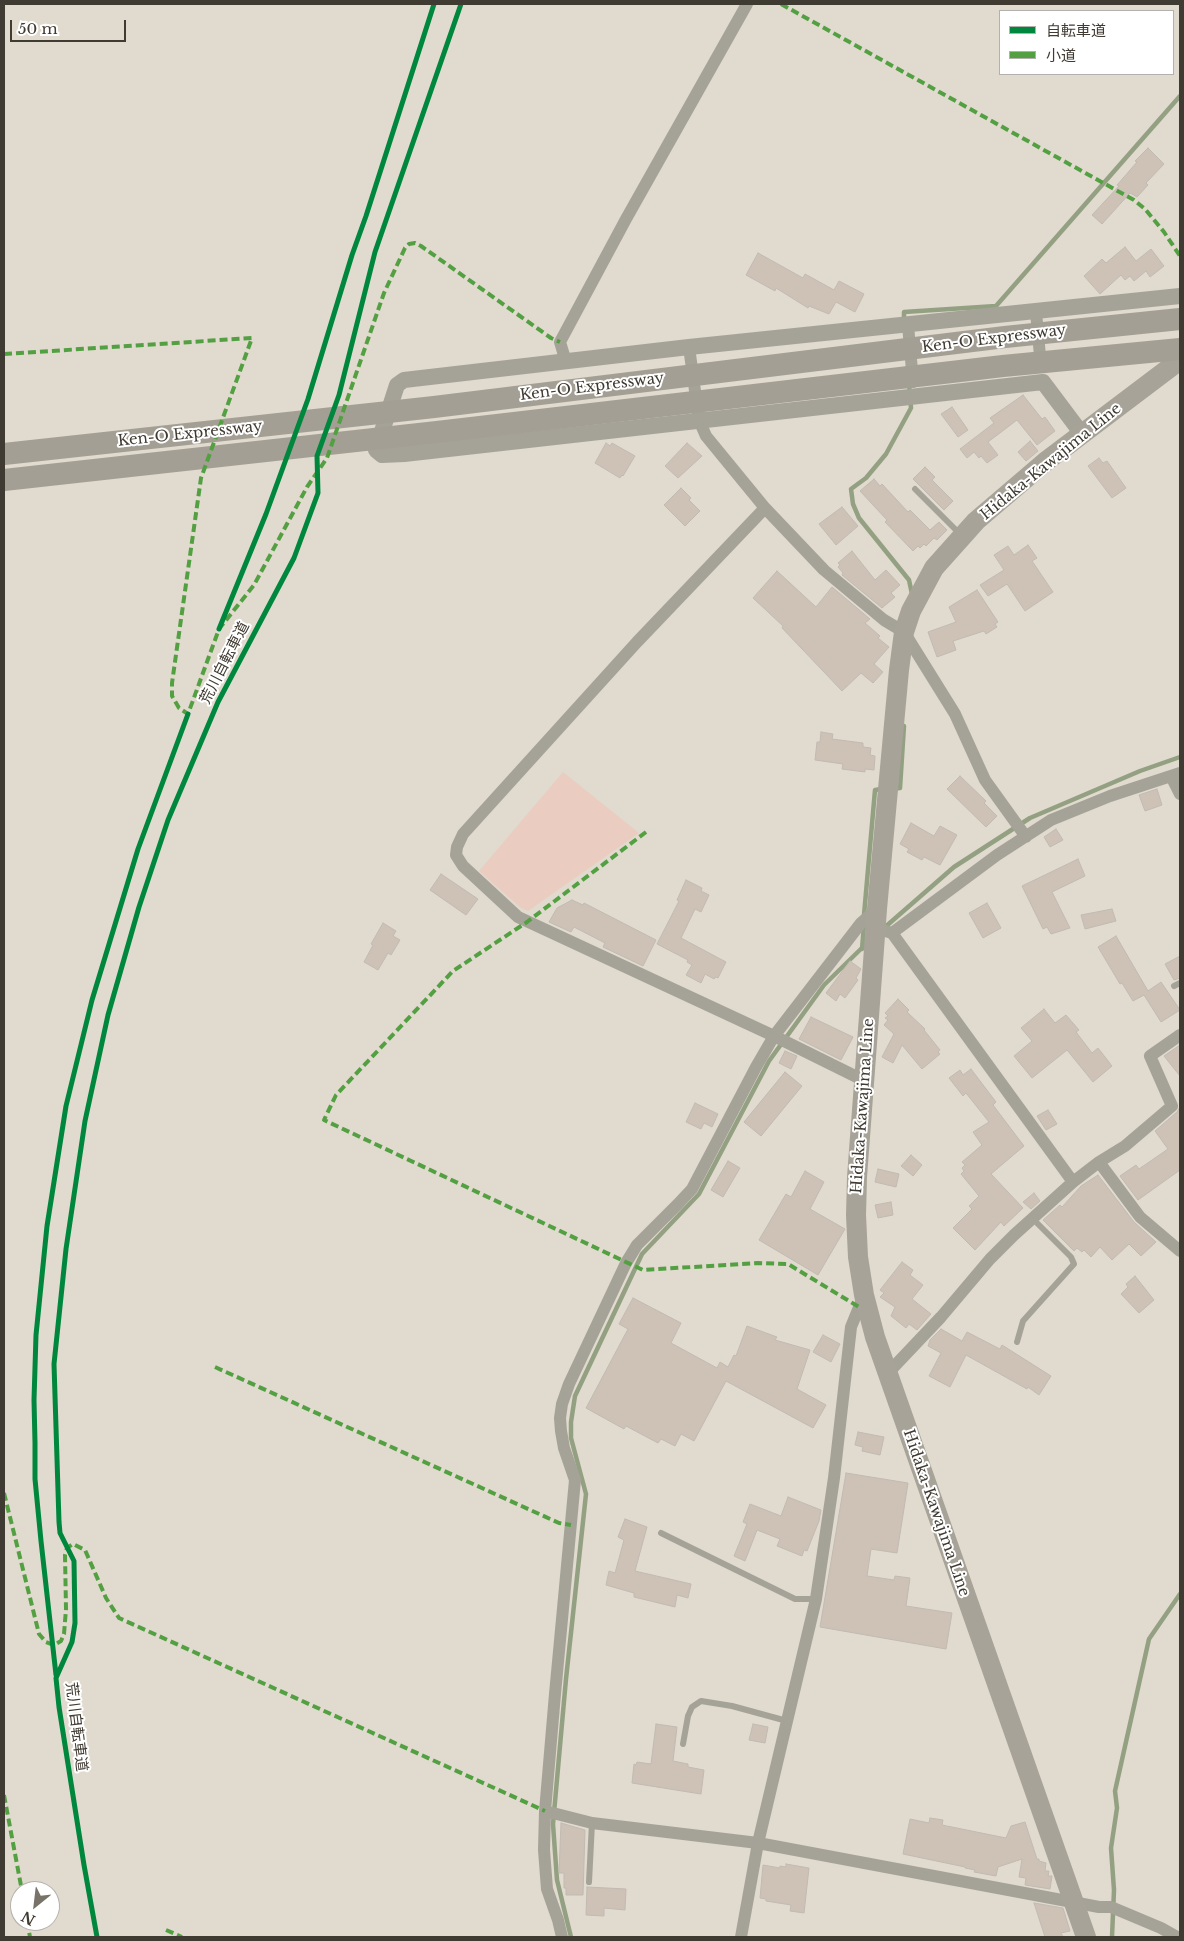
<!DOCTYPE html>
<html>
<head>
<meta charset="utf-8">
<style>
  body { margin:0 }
  #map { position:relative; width:1184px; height:1941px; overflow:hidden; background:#e1dace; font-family:"Libre Baskerville","Noto Sans JP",serif }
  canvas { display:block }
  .frame { position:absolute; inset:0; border:5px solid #403b32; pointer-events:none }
  .legend { position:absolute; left:999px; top:10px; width:175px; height:65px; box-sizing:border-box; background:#fff; border:1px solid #b3b1ad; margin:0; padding:6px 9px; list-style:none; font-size:15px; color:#403b32 }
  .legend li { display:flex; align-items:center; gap:10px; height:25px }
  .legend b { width:25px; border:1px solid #b3b1ad }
  .north { position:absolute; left:10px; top:1881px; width:50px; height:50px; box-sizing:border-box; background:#fff; border:1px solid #b3b1ad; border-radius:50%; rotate:209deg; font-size:14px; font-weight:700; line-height:20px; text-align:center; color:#403b32 }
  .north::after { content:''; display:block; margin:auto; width:18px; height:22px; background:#787369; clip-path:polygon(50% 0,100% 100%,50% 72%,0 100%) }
  .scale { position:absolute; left:10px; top:20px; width:116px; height:22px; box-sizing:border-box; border:2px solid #403b32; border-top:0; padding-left:6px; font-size:15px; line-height:18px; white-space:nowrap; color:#403b32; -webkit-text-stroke:4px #fff; paint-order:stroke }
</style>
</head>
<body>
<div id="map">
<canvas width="1184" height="1941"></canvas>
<div class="frame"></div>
<ul class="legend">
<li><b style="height:6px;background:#00873e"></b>自転車道</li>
<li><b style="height:6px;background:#53a043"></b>小道</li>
</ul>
<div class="north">N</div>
<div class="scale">50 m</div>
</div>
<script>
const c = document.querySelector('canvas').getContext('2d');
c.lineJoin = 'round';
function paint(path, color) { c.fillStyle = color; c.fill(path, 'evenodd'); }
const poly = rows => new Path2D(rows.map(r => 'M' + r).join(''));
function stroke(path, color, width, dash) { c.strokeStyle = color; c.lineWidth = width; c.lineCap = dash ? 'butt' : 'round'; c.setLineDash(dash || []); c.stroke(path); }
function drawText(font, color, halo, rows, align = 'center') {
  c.font = font + ' "Libre Baskerville","Noto Sans JP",serif'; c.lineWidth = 4; c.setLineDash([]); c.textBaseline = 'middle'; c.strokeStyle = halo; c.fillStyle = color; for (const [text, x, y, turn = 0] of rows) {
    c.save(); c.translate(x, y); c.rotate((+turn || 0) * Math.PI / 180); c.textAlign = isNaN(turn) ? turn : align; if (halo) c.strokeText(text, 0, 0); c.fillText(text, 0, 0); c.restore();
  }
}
const green = poly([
  [563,772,639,833,528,911,521,908,479,871]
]);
const stream = poly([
  [904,323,904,312,996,306,1180,96],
  [909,383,911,408,886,454,866,478,851,489,853,504,859,518,909,580,912,594],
  [892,789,900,788,904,726],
  [864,915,875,790,882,789],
  [884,928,954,867,1030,818,1140,771,1180,757],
  [862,949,864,925],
  [571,1937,557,1880,553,1824,566,1679,586,1494,571,1438,571,1422,575,1396,642,1254,699,1194,769,1061,824,985,867,943],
  [1112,1937,1114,1890,1111,1848,1117,1808,1115,1791,1149,1639,1180,1594]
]);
const building = poly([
  [1148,148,1164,164,1146,183,1148,185,1137,197,1130,193,1102,224,1092,215,1119,186,1117,185,1137,162,1135,161,1148,148],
  [1125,247,1136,261,1151,249,1164,266,1150,277,1146,271,1134,281,1130,276,1125,280,1121,275,1100,294,1084,276,1102,259,1106,263,1125,247],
  [758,253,803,278,805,274,834,290,839,281,864,294,855,312,836,302,829,314,809,306,808,308,776,288,775,291,746,275,758,253],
  [1023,395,1042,419,1045,417,1055,431,1037,445,1017,420,988,442,998,455,987,463,981,456,979,458,974,452,967,458,960,449,994,423,990,418,1023,395],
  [952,407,968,430,958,437,941,414,952,407],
  [1030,441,1038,451,1026,461,1018,452,1030,441],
  [606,443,610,446,612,443,635,456,623,476,622,475,620,478,595,463,606,443],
  [687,443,702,456,678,478,665,466,687,443],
  [1099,458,1103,463,1107,461,1126,488,1112,498,1088,466,1099,458],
  [925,467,935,477,932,480,953,501,944,510,913,479,925,467],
  [874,479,880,486,882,484,908,512,910,510,930,530,939,522,947,530,937,540,934,538,926,546,924,544,920,548,918,546,913,551,885,522,887,520,860,491,874,479],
  [681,488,691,498,689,500,700,511,685,526,664,505,681,488],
  [842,507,858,526,836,545,819,524,842,507],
  [1028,545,1037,558,1032,561,1053,592,1025,611,1007,584,988,596,980,585,1004,570,994,555,1008,546,1014,555,1028,545],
  [852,551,875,580,886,570,900,585,891,593,895,597,882,608,842,575,843,573,838,567,840,565,838,563,852,551],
  [777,571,816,607,832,587,870,619,865,623,880,636,878,638,889,647,874,664,883,672,873,683,861,673,842,691,782,628,783,626,753,598,777,571],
  [977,590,998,622,995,624,997,627,986,634,984,631,953,641,956,650,937,657,928,632,956,622,949,607,977,590],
  [821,732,833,734,832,739,863,743,863,747,871,748,870,755,875,756,874,770,865,769,865,772,842,769,843,764,815,760,817,742,820,742,821,732],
  [960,776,986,801,984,803,997,816,986,827,947,789,960,776],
  [1157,789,1162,805,1145,811,1139,795,1157,789],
  [911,823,934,836,940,826,957,835,940,865,924,857,922,860,907,852,909,849,900,844,911,823],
  [1056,829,1063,840,1050,847,1044,837,1056,829],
  [1078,859,1085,876,1052,892,1070,928,1051,934,1047,927,1043,929,1022,886,1078,859],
  [441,874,478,899,466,915,430,890,441,874],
  [686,880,702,888,701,891,709,895,701,912,695,909,681,938,726,962,718,978,716,977,714,979,705,974,701,983,686,975,692,965,687,962,688,960,657,944,679,901,677,900,686,880],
  [572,900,583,905,584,903,656,940,643,966,603,947,605,943,574,927,571,932,549,922,557,908,572,900],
  [987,903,1001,928,983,938,969,913,987,903],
  [1112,909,1116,921,1085,929,1081,915,1112,909],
  [383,923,396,931,393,936,400,940,391,955,388,953,378,970,364,962,373,945,371,944,383,923],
  [1116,936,1148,991,1161,982,1180,1010,1161,1022,1144,995,1133,1001,1122,983,1120,984,1098,947,1116,936],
  [1180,956,1180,978,1174,980,1165,964,1180,956],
  [850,961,861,969,856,978,858,980,845,998,840,994,836,1001,826,993,850,961],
  [898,999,909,1010,907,1012,925,1029,924,1030,940,1050,938,1052,940,1054,922,1069,902,1045,893,1063,882,1057,894,1034,884,1025,888,1020,885,1018,888,1016,885,1013,898,999],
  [1044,1009,1055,1023,1066,1015,1079,1030,1076,1032,1092,1053,1098,1048,1112,1066,1093,1082,1067,1050,1032,1078,1014,1056,1032,1041,1021,1028,1044,1009],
  [811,1017,853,1037,841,1060,799,1039,811,1017],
  [1180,1045,1180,1076,1164,1056,1180,1045],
  [785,1051,797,1056,791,1069,779,1063,785,1051],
  [971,1069,996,1102,993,1105,1024,1146,991,1174,1023,1208,1004,1226,1001,1222,975,1250,953,1228,972,1209,969,1206,979,1196,961,1174,964,1171,962,1168,965,1165,962,1162,982,1145,973,1132,989,1122,966,1093,963,1096,949,1078,960,1070,963,1075,971,1069],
  [785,1072,802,1086,761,1136,744,1122,785,1072],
  [695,1103,718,1114,712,1127,704,1123,701,1129,686,1122,695,1103],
  [1180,1107,1180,1170,1138,1200,1120,1176,1136,1165,1139,1169,1168,1149,1155,1131,1177,1112,1180,1107],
  [1048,1110,1057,1124,1046,1130,1037,1116,1048,1110],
  [911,1155,922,1165,913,1176,901,1166,911,1155],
  [728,1161,740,1168,723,1197,711,1190,728,1161],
  [878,1169,899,1174,896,1187,875,1182,878,1169],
  [805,1171,824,1182,810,1209,845,1229,818,1275,759,1240,786,1194,791,1197,805,1171],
  [1098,1175,1134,1222,1156,1242,1141,1256,1129,1244,1112,1260,1100,1247,1091,1257,1084,1250,1082,1252,1077,1248,1074,1251,1043,1220,1060,1205,1062,1207,1081,1186,1098,1175],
  [1034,1193,1040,1201,1031,1209,1023,1202,1034,1193],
  [891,1202,893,1215,878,1218,875,1205,891,1202],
  [902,1262,913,1270,910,1275,923,1285,912,1299,931,1314,917,1330,909,1324,906,1328,891,1316,895,1307,880,1297,884,1293,880,1290,902,1262],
  [1135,1276,1154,1300,1139,1313,1121,1294,1128,1287,1126,1284,1135,1276],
  [633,1298,681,1323,671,1343,717,1368,720,1362,728,1367,734,1355,736,1356,747,1326,777,1337,775,1340,810,1350,797,1389,826,1405,813,1428,726,1381,694,1441,681,1434,675,1446,661,1439,658,1443,626,1426,624,1429,586,1408,628,1329,619,1324,633,1298],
  [941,1329,962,1341,967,1332,1000,1349,1002,1345,1051,1376,1039,1395,1028,1387,1027,1389,966,1355,950,1387,929,1376,941,1353,928,1346,930,1340,941,1329],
  [823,1335,840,1344,831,1362,813,1352,823,1335],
  [858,1432,884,1437,880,1455,862,1451,863,1447,855,1445,858,1432],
  [846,1473,908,1483,897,1553,871,1549,867,1576,894,1580,895,1576,910,1578,906,1606,952,1613,946,1649,820,1627,846,1473],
  [788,1497,821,1510,819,1521,807,1551,804,1550,802,1556,777,1546,780,1539,757,1530,745,1561,734,1556,747,1524,743,1522,750,1504,781,1516,788,1497],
  [625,1519,647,1527,635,1571,691,1584,688,1598,677,1595,675,1607,634,1597,634,1593,606,1585,609,1571,615,1573,624,1540,618,1537,625,1519],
  [656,1724,677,1727,673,1761,688,1764,688,1767,704,1770,701,1794,632,1783,634,1764,636,1765,637,1762,651,1764,656,1724],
  [753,1724,768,1727,765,1743,749,1740,753,1724],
  [930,1818,943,1820,942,1825,1006,1838,1011,1826,1025,1822,1037,1859,1039,1859,1039,1861,1046,1863,1045,1871,1049,1871,1048,1876,1052,1876,1050,1889,1025,1885,1026,1878,1019,1877,1022,1859,998,1867,996,1876,974,1872,975,1870,965,1868,965,1867,903,1854,910,1819,929,1823,930,1818],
  [561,1823,585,1830,583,1895,566,1895,566,1888,564,1888,564,1873,559,1873,561,1823],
  [786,1864,809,1868,804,1913,790,1911,791,1905,766,1901,766,1899,760,1898,763,1865,780,1868,780,1866,786,1867,786,1864],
  [587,1887,626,1889,625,1910,604,1908,604,1916,586,1915,587,1887],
  [1034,1903,1063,1908,1070,1931,1061,1933,1063,1937,1045,1937,1034,1903]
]);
const service = poly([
  [915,489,961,535],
  [1174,986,1180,983],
  [1017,1342,1023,1321,1074,1264,1071,1257,1033,1219],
  [661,1533,795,1599,816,1599],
  [683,1744,688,1716,692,1707,701,1701,732,1706,787,1721],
  [589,1882,592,1823]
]);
const minor = poly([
  [1036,312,1041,367],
  [908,325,913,382],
  [689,347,699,420,706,436,765,508,824,570,884,620,904,632,955,714,985,780,1026,837],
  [566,362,560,342,626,219,747,4],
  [765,508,637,642,463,834,457,847,456,855,463,866,518,917,774,1036,865,1081],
  [1171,776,1180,794],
  [876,928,892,933,997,855,1051,820,1110,796,1180,773],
  [892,933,1073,1182],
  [1099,1162,1140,1217,1180,1251],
  [887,1374,941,1317,990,1259,1014,1235,1073,1182,1099,1162,1125,1146,1172,1106,1150,1056,1180,1035],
  [545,1811,592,1823,758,1843,1099,1907,1111,1907,1161,1928,1177,1937],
  [562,1937,558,1920,547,1889,544,1850,545,1811,555,1694,575,1480,564,1448,561,1431,560,1418,562,1404,569,1384,626,1263,637,1245,678,1204,692,1189,756,1067,774,1036,861,923,877,909],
  [741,1937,758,1843,816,1599,834,1478,851,1327,864,1295]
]);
const tertiary = poly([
  [1082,434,1043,382,404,454,382,455,376,450,397,385,404,380,689,347,1180,296]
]);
const primary = poly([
  [1086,1937,875,1337,864,1295,858,1257,856,1215,857,1177,877,909,899,670,904,632,911,611,934,568,976,521,1045,462,1180,360]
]);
const motorway = poly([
  [4,454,434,407,1005,337,1180,319],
  [4,480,437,432,1003,366,1180,349]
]);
const quiet = poly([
  [781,4,1134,200,1145,209,1164,232,1180,256],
  [4,354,252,338,201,478,172,683,172,696,179,708,188,714,219,629,254,585,307,487,327,458,384,293,405,248,409,244,415,243,421,246,551,338,560,342],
  [646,832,527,922,453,971,336,1095,324,1120,643,1270,758,1263,788,1264,859,1307],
  [215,1367,559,1523,571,1525],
  [4,1493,39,1634,46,1642,54,1645,61,1641,64,1634,66,1609,65,1555,67,1548,73,1544,85,1550,106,1598,119,1618,545,1811],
  [4,1795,22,1891],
  [27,1921,30,1937],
  [166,1930,182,1937]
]);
const cycleway = poly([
  [219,629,266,514,308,399,352,255,366,216,434,4],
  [56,1675,41,1541,35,1479,35,1443,34,1400,36,1335,47,1226,66,1106,92,1000,138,849,188,714],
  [97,1937,84,1865,59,1707,56,1678,72,1642,75,1623,74,1561,60,1533,59,1522,54,1364,66,1249,85,1121,108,1015,139,907,168,820,218,702,294,558,318,493,317,456,339,395,375,252,461,4]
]);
const streetNames = [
  ["Ken-O Expressway",994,339,-7],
  ["Ken-O Expressway",592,387,-7],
  ["Ken-O Expressway",190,434,-6],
  ["Hidaka-Kawajima Line",1051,462,-39],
  ["荒川自転車道",225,663,-63],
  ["Hidaka-Kawajima Line",863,1106,-86],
  ["Hidaka-Kawajima Line",936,1513,71],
  ["荒川自転車道",76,1727,83]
];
paint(green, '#ebccc1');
stroke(stream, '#93a182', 4.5);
paint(building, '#cec2b7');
stroke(building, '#c1bab1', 1);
stroke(service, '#a5a398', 6);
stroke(minor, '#a5a398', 12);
stroke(tertiary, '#a5a398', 16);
stroke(primary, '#a7a398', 20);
stroke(motorway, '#a49f94', 22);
stroke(quiet, '#53a043', 4, [8, 4]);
stroke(cycleway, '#00873e', 5);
drawText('15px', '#403b32', '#fff', streetNames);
</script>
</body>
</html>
